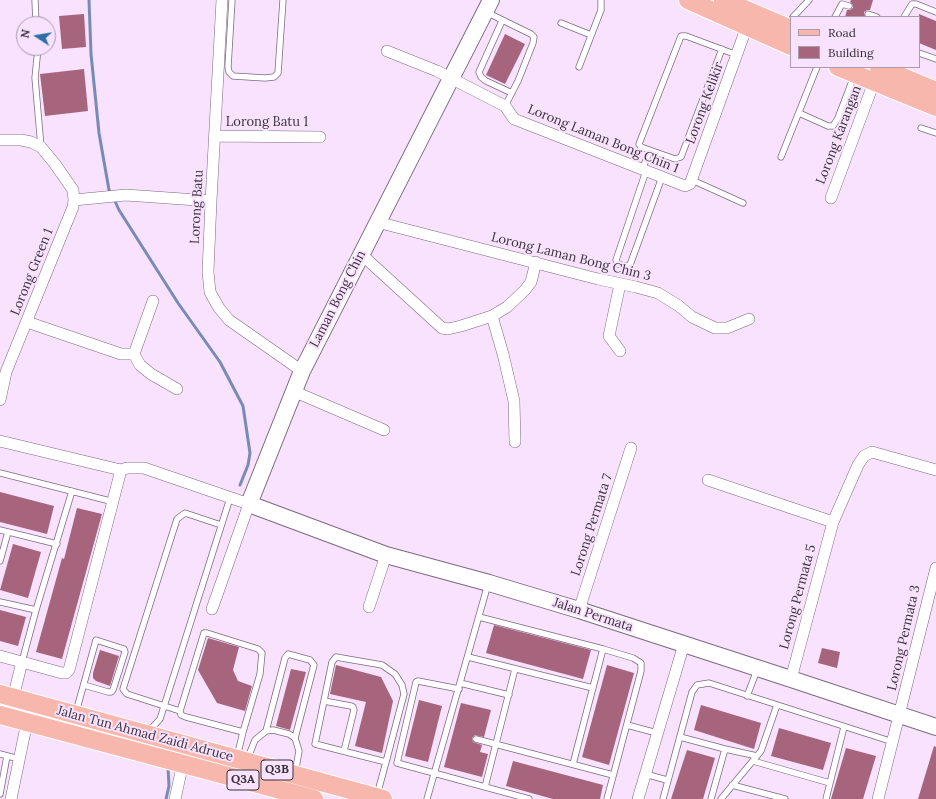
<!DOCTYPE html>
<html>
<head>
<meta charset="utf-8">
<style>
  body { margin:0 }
  #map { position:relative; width:936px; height:799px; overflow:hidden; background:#f8e2fd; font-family:Lora,serif }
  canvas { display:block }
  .legend { position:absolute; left:790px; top:16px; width:130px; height:52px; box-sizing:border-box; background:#f8e2fd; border:1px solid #ab9baf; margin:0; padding:5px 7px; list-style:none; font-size:12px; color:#38303a }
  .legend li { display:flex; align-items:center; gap:8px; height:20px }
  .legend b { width:20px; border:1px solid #ab9baf }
  .north { position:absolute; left:16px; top:16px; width:40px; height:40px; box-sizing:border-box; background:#f8e2fd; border:1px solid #ab9baf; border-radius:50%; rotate:282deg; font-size:11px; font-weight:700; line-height:16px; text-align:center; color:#38303a }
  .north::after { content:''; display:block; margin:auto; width:14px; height:18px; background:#2c6ea4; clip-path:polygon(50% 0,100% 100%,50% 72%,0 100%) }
</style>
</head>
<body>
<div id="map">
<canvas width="936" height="799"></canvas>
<ul class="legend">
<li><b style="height:5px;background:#f8b7ad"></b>Road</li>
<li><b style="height:11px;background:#a6657c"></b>Building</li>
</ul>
<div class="north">N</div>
</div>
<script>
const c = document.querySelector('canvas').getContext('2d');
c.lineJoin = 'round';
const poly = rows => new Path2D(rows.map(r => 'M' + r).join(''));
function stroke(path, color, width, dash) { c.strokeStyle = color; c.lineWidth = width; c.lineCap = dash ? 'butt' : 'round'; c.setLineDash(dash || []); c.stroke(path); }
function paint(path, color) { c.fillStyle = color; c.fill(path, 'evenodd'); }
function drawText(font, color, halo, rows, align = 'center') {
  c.font = font + ' Lora,serif'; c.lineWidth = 4; c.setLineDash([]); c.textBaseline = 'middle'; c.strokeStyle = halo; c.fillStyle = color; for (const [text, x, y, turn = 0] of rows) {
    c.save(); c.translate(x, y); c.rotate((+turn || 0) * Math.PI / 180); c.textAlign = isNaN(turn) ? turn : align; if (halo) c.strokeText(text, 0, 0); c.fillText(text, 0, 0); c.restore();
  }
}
const stream = poly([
  [89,0,91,54,99,133,109,190,111,194],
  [114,199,119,210,178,303,220,362,243,406,250,453,248,465,240,485],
  [166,799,169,786,168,767]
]);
const building = poly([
  [851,0,873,0,870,10,867,10,864,12,865,17,845,17,847,10,850,10,853,8,853,5,850,2],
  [84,14,86,47,62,49,59,16],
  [919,14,936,21,936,50,919,43],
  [505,34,525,44,505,84,486,75],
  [84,69,88,111,45,116,40,74],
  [0,492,54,506,47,534,0,522],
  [77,508,102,514,62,659,36,652,62,558,64,559],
  [13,544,41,552,28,598,0,590],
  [0,610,26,617,18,646,0,641],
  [494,625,591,650,583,679,486,653],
  [208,638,239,647,233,670,238,681,252,686,245,711,217,703,198,670],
  [822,648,840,652,837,668,818,663],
  [100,650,119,656,110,686,96,681,93,678,93,673],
  [336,665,381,677,393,701,382,753,355,746,366,702,330,694],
  [607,665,634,673,609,765,582,757],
  [291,669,306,672,290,730,276,726],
  [419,700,442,706,428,762,405,756],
  [461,703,491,710,484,737,475,735,472,738,473,742,482,745,480,752,488,754,482,777,444,767],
  [701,705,761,723,754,749,694,730],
  [779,728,831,743,823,770,771,756],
  [934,746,936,747,936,799,918,799],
  [846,748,876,756,863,799,831,799],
  [687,750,715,758,703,799,671,799],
  [513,761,603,785,600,799,553,799,506,786]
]);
const lane = poly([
  [35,0,36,24],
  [232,0,228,67,229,72,233,76,265,78,274,77,278,73,283,0],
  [486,12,531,34,534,37,533,43,518,81,505,106],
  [868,14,877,17],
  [793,17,809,0],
  [835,17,842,4,849,6],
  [904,17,912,4,916,4,936,12],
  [502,21,479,72,481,77,486,81,512,93],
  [561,23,591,35],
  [38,48,35,78,41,147],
  [722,49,681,157,675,159,641,147,639,144,681,36,686,36,737,55],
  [919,53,936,59],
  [579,67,601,10,601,0],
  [799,113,828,126,833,126,838,118,854,76],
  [921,128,936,133],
  [781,157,817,67],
  [642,170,650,150],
  [646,171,616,260,618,264,625,266,630,265,662,177],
  [692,180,743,203],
  [0,473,114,502],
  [0,530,57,544],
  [0,561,8,532],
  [0,602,36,610],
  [479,617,603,649,633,658,641,663,641,671,607,799],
  [204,633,207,633,258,649,262,653,260,674,243,732,186,717,181,715,180,711,204,633],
  [468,657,593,688],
  [22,662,36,610,72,491],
  [460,683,509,695],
  [459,689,418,681,416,682,397,763,529,799],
  [747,696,757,670],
  [324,701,351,706,353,707,354,710,344,751],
  [180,711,127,694,123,689,177,519,185,513,221,525],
  [76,712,96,640,124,649,125,652,113,690,111,692,108,692,84,685],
  [627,725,657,733],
  [149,731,160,719,230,498],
  [266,731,285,658,288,654,310,660,314,665,295,738],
  [680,737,725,749,757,756],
  [476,739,613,775],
  [0,754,19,759],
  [237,757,243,732],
  [247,760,255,740,266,731,273,730,289,734,295,738,299,751,295,774],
  [753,761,830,783],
  [573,764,603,649],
  [645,774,667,780],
  [732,785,785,799],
  [485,787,515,669],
  [0,794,7,756],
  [377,795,386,762,404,694,402,685,395,674,382,665,336,657,332,662,315,744,386,762],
  [427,799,488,584],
  [663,799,692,692,697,685,709,683,893,742],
  [711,799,725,749],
  [721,799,761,751,777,705],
  [826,799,844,727]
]);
const street = poly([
  [222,0,211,201,208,272,210,292,219,308,229,320,302,371],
  [387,51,437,71,505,106,514,119,685,186,690,184,747,26],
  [215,136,320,137],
  [0,140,21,140,31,142,41,147,55,164,73,190,74,200,73,207,6,372,0,400],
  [831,198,874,82],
  [74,200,126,195,211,201],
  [377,222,598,279,636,287,658,293,679,306,692,317,715,328,727,328,749,319],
  [361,254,442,328,448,329,461,326,492,316,507,307,525,290,531,282,536,262],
  [492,316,503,354,514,401,515,442],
  [27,322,121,354,134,354],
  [620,351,609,336,620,284],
  [134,354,140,365,151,374,177,389],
  [134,354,153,301],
  [293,391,384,430],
  [0,441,121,470,127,468,144,468,249,504,212,609],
  [708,480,833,522],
  [369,607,386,555],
  [579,610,631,448],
  [0,656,62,673,66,673,69,670,121,470],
  [791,679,833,522,858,465,864,456,872,452,936,470],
  [13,698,22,662],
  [11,799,27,722],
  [175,799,183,763],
  [638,799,684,644],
  [878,799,936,568]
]);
const secondary = poly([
  [491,0,302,371,249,504,386,555,489,583,579,610,791,679,936,727]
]);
const primary = poly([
  [688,0,791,46],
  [723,0,791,29],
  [838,67,936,107],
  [879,67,936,91],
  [0,694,383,799],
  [0,715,314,799]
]);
const shields = [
  [277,770,32],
  [243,780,32]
];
const shieldNames = [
  ["Q3B",277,770],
  ["Q3A",243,780]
];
const streetNames = [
  ["Lorong Kelikir",705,103,-70],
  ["Lorong Batu 1",267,122],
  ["Lorong Karangan",839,135,-69],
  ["Lorong Laman Bong Chin 1",603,139,22],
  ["Lorong Batu",197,207,-87],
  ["Lorong Laman Bong Chin 3",571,257,14],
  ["Lorong Green 1",32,272,-68],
  ["Laman Bong Chin",338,299,-63],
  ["Lorong Permata 7",592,525,-72],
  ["Lorong Permata 5",798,597,-75],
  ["Jalan Permata",593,615,18],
  ["Lorong Permata 3",904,638,-77],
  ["Jalan Tun Ahmad Zaidi Adruce",145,734,15]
];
stroke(stream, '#788bb5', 3);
paint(building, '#a6657c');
stroke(lane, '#7c6980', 7);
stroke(street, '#7c6980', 12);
stroke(secondary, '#7c6980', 18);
stroke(primary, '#fff', 20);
stroke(lane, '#fff', 5.5);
stroke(street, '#fff', 11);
stroke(secondary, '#fff', 16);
stroke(primary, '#f8b7ad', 18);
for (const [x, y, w] of shields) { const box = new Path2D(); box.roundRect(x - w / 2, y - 10, w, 20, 3); c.fillStyle = '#f8e2fd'; c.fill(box); stroke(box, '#38303a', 1); }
drawText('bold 12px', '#38303a', null, shieldNames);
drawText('13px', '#38303a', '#f8e2fd', streetNames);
</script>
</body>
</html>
